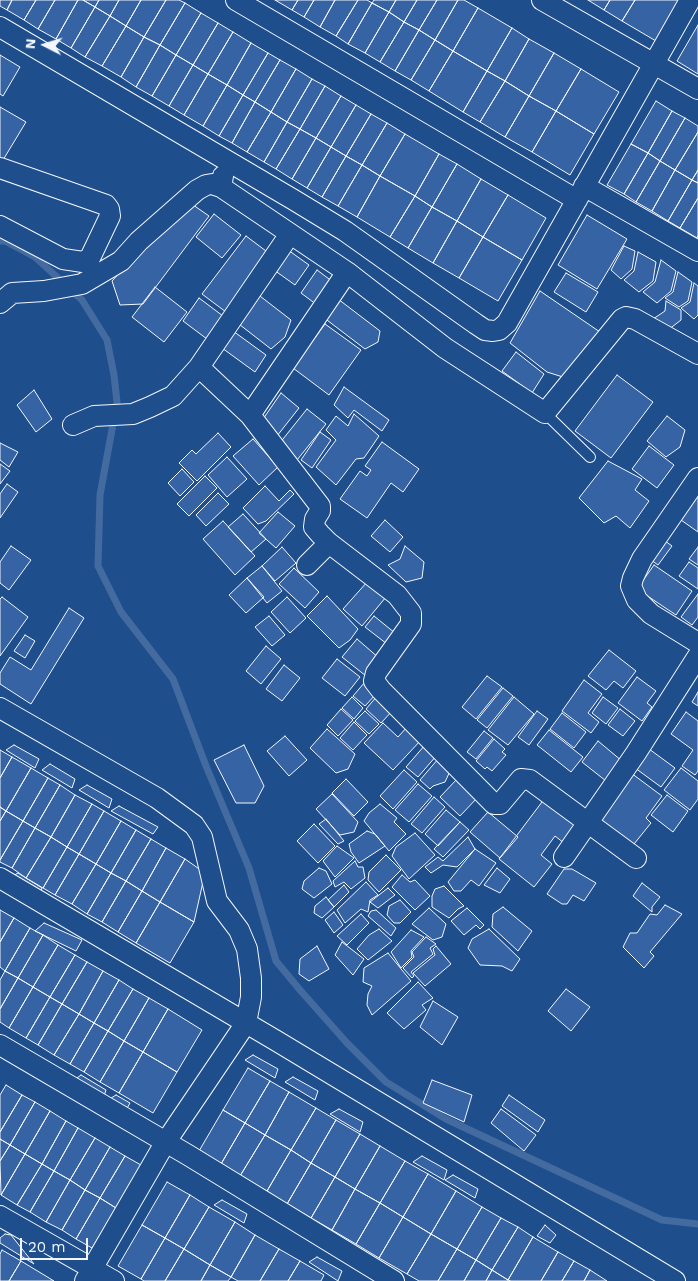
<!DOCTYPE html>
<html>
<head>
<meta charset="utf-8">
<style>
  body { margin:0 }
  #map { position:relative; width:698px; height:1281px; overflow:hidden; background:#1f4e8c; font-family:"Work Sans",sans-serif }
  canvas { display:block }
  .north { position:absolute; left:20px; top:20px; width:50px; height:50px; -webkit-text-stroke:4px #1f4e8c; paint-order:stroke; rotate:275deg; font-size:14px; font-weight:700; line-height:20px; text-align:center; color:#f2f6ff }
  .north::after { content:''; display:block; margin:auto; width:18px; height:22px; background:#f2f6ff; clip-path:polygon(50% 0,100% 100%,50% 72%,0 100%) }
  .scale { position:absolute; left:20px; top:1238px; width:68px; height:22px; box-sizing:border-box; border:2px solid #f2f6ff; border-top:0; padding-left:6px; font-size:15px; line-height:18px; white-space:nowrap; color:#f2f6ff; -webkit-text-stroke:4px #1f4e8c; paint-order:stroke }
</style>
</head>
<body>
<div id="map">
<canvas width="698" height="1281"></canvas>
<div class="north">N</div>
<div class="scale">20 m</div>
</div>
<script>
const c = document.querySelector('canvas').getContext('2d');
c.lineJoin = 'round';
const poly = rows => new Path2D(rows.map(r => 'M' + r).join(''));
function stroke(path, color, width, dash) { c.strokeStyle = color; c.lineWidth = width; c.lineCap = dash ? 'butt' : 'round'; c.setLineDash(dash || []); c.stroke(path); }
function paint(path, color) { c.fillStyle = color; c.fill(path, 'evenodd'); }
const stream = poly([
  [0,241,5,241,35,257,82,300,107,340,114,375,117,402,100,495,98,566,121,612,173,679,206,766,249,868,276,961,300,990,347,1043,386,1082,446,1119,662,1220,698,1224]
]);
const building = poly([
  [0,0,12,0,7,10,0,6,0,0],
  [12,0,36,0,24,20,7,10,12,0],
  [36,0,55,0,38,29,24,20,36,0],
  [55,0,78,0,56,39,38,29,55,0],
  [78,0,83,0,95,7,71,48,56,39,78,0],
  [83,0,99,0,95,7,83,0],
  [99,0,119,0,110,16,95,7,99,0],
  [119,0,141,0,126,26,110,16,119,0],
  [141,0,166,0,144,37,126,26,141,0],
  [166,0,179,0,185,3,160,45,144,37,166,0],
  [275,0,298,0,292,10,275,0],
  [298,0,314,0,304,17,292,10,298,0],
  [314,0,335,0,320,27,304,17,314,0],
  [335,0,358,0,336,36,320,27,335,0],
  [358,0,367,0,372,3,348,44,336,36,358,0],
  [374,0,396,0,389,12,372,3,374,0],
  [396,0,417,0,404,22,389,12,396,0],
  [417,0,437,0,419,30,404,22,417,0],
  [437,0,458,0,435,40,419,30,437,0],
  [458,0,464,0,478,8,453,51,435,40,458,0],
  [588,0,610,0,604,10,588,0],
  [610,0,635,0,622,21,604,10,610,0],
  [635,0,679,0,656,41,622,21,635,0],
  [185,3,201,13,176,55,160,45,185,3],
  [372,3,389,12,365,53,348,44,372,3],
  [95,7,110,16,85,57,71,48,95,7],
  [478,8,512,28,487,71,453,51,478,8],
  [389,12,404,22,380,62,365,53,389,12],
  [201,13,218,23,193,65,176,55,201,13],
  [110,16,126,26,102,66,85,57,110,16],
  [404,22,419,30,395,71,380,62,404,22],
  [218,23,233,32,208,74,193,65,218,23],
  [698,25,698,74,677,61,698,25],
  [126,26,144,37,121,77,102,66,126,26],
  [512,28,529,39,505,81,487,71,512,28],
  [419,30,435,40,411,80,395,71,419,30],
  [233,32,251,43,227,85,208,74,233,32],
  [144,37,160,45,136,87,121,77,144,37],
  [529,39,554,53,529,96,505,81,529,39],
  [435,40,453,51,429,91,411,80,435,40],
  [251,43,268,53,243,95,227,85,251,43],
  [160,45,176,55,152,96,136,87,160,45],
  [453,51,487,71,463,112,429,91,453,51],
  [268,53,280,60,255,102,243,95,268,53],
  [554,53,581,69,556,111,529,96,554,53],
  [0,55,20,67,3,96,0,94,0,55],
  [176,55,193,65,169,106,152,96,176,55],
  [280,60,296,69,271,112,255,102,280,60],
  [193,65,208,74,184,115,169,106,193,65],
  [296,69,312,79,287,122,271,112,296,69],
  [581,69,619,92,594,134,556,111,581,69],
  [487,71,505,81,480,122,463,112,487,71],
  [208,74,227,85,203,126,184,115,208,74],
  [312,79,325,86,300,129,287,122,312,79],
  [505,81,529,96,505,137,480,122,505,81],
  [227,85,243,95,219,136,203,126,227,85],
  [325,86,341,96,316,138,300,129,325,86],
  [243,95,255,102,232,143,219,136,243,95],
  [341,96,356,105,331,147,316,138,341,96],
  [529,96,556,111,532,152,505,137,529,96],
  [656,101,672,111,648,153,631,144,656,101],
  [255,102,271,112,247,152,232,143,255,102],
  [356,105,371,114,346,156,331,147,356,105],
  [0,107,26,122,0,165,0,107],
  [556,111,594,134,570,175,532,152,556,111],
  [672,111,685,118,660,161,648,153,672,111],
  [271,112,287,122,264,162,247,152,271,112],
  [371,114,387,123,362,165,346,156,371,114],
  [685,118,698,126,698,132,675,170,660,161,685,118],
  [287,122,300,129,276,169,264,162,287,122],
  [387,123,405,134,380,176,362,165,387,123],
  [300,129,316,138,292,179,276,169,300,129],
  [698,132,698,170,692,180,675,170,698,132],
  [405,134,439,154,415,196,380,176,405,134],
  [316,138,331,147,307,188,292,179,316,138],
  [631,144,648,153,624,194,607,185,631,144],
  [331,147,346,156,322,197,307,188,331,147],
  [648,153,660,161,636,202,624,194,648,153],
  [439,154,457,164,432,207,415,196,439,154],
  [346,156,362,165,338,206,322,197,346,156],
  [660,161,675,170,652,211,636,202,660,161],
  [457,164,481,179,457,221,432,207,457,164],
  [362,165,380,176,357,217,338,206,362,165],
  [675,170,692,180,668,221,652,211,675,170],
  [698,170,698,183,692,180,698,170],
  [380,176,415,196,390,237,357,217,380,176],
  [481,179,508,195,483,237,457,221,481,179],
  [692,180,698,183,698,198,680,228,668,221,692,180],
  [508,195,546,218,522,260,483,237,508,195],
  [415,196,432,207,408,248,390,237,415,196],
  [698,198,698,235,697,238,680,228,698,198],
  [186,200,209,216,143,304,120,305,112,281,186,200],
  [432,207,457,221,433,263,408,248,432,207],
  [214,214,241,235,222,258,196,237,214,214],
  [587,215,627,239,597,289,558,265,587,215],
  [457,221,483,237,459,278,433,263,457,221],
  [246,236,270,254,226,312,202,294,246,236],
  [483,237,522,260,498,301,459,278,483,237],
  [624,246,635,251,632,269,621,279,611,270,624,246],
  [288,250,309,265,295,285,274,270,288,250],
  [638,252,656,262,653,281,639,292,624,280,634,271,638,252],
  [661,260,676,271,671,291,657,303,643,292,655,282,661,260],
  [317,270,333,282,317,305,301,293,317,270],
  [678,272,692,282,688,301,679,307,665,298,673,292,678,272],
  [566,273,598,292,586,312,554,292,566,273],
  [694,283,698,286,698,315,694,319,681,308,690,302,694,283],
  [155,287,187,312,164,342,132,317,155,287],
  [540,291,600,332,566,378,547,372,510,343,540,291],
  [256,293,291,320,285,337,271,349,235,321,256,293],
  [199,298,223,316,207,339,183,321,199,298],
  [338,299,380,331,378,342,365,349,323,317,338,299],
  [666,301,681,310,681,320,668,330,653,319,665,311,666,301],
  [325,324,361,350,329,395,293,368,325,324],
  [233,331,266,355,255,372,222,348,233,331],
  [516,352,544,374,532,393,502,371,516,352],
  [617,375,653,402,611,458,575,431,617,375],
  [344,387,389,420,382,431,354,410,348,418,334,405,344,387],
  [34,390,52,419,36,432,17,405,34,390],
  [281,393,299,408,277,436,261,422,281,393],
  [307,409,326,424,297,460,279,444,307,409],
  [354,414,379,436,364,458,356,459,336,485,316,467,336,440,326,430,336,416,348,426,354,414],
  [667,416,685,430,680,447,666,457,647,441,667,416],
  [320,432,331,440,312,468,301,460,320,432],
  [218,433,231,447,197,481,179,463,192,450,196,454,218,433],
  [253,439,278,467,259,485,233,456,253,439],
  [382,442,419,469,403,492,391,483,367,518,340,499,360,471,367,476,371,470,365,466,382,442],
  [0,443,18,452,9,467,0,460,0,443],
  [649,446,674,465,657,488,632,469,649,446],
  [227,457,247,479,227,497,208,475,227,457],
  [608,461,642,479,635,490,649,501,630,528,616,516,604,523,579,498,608,461],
  [0,464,10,471,0,484,0,464],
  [182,469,194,482,180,496,168,483,182,469],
  [205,476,217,488,189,516,177,504,205,476],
  [7,484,18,492,0,518,0,494,7,484],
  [265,486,279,501,290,490,294,494,266,521,258,524,243,508,265,486],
  [218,493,229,504,206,526,196,515,218,493],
  [698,495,698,532,681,520,698,495],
  [278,512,295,526,276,548,259,533,278,512],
  [243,514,266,539,251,552,228,527,243,514],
  [385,520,403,537,390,552,371,536,385,520],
  [223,521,255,556,235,575,203,539,223,521],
  [661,538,672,546,658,565,647,557,661,538],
  [11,546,31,560,9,590,0,583,0,562,11,546],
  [405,546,424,562,422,578,406,582,388,565,400,559,405,546],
  [282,547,296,563,275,581,262,566,282,547],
  [698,547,698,565,689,559,698,547],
  [689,562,698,568,698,589,679,576,689,562],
  [654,565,692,591,676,615,637,589,654,565],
  [262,566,282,591,267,603,247,578,262,566],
  [294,568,319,592,305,608,279,584,294,568],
  [247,578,264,597,246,613,229,595,247,578],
  [368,581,386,597,362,626,343,609,368,581],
  [698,594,698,617,692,625,681,617,698,594],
  [327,596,358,629,350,640,339,648,307,616,327,596],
  [2,597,28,617,0,656,0,599,2,597],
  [287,597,306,618,290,633,271,612,287,597],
  [69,608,84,618,31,704,0,684,0,673,10,657,31,670,69,608],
  [269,616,285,635,272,646,255,627,269,616],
  [374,616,395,633,387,644,365,627,374,616],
  [25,635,35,641,25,658,14,651,25,635],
  [357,639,379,658,366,676,342,657,357,639],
  [266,646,281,659,261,684,246,671,266,646],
  [609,650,636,671,623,688,614,681,606,690,588,676,609,650],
  [337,659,360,677,345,696,322,678,337,659],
  [284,665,300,678,282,701,266,689,284,665],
  [487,676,502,687,476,719,462,707,487,676],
  [637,677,656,691,647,703,652,707,642,721,618,703,637,677],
  [584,680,602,694,588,713,599,722,591,733,562,711,584,680],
  [365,682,377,693,365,706,353,696,365,682],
  [503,688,513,696,487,728,477,720,503,688],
  [698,692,698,706,692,702,698,692],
  [378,695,394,709,381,723,366,709,378,695],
  [352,697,363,708,354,719,342,708,352,697],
  [514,697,534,714,508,745,488,730,514,697],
  [603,697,618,708,606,724,592,713,603,697],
  [341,709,353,720,338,736,327,725,341,709],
  [620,709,635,721,623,736,608,725,620,709],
  [365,711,379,724,369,734,355,721,365,711],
  [537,711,548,719,529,745,518,737,537,711],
  [686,712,698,721,698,771,695,775,682,766,693,750,671,734,686,712],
  [562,713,586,732,574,748,550,729,562,713],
  [354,722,367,735,353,750,340,738,354,722],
  [383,723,398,737,408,726,422,739,393,770,364,743,383,723],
  [327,729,355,754,348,769,336,773,310,748,327,729],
  [549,730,583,757,571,772,537,745,549,730],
  [484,731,493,738,476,759,467,752,484,731],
  [285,736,307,760,289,776,267,751,285,736],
  [494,739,505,749,502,752,506,755,492,771,487,767,485,769,476,761,494,739],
  [598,741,622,761,606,781,582,762,598,741],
  [14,745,39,759,35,768,6,750,14,745],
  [244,745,264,786,255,803,236,803,214,760,244,745],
  [425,745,437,755,418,777,406,767,425,745],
  [645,746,675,768,661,787,631,765,645,746],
  [0,750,12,757,0,778,0,750],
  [12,757,31,768,6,811,0,807,0,778,12,757],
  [439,758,451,769,445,782,433,786,430,789,420,780,439,758],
  [50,764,75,779,72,788,42,770,50,764],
  [31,768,48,778,23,821,6,811,31,768],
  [681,768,698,781,698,799,690,810,664,790,681,768],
  [404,770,417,782,393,809,380,796,404,770],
  [627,770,662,796,646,818,651,823,634,844,599,821,627,770],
  [48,778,60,785,35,828,23,821,48,778],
  [458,778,478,797,460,816,440,797,458,778],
  [346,779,368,802,354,816,332,793,346,779],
  [418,784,432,796,409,822,395,810,418,784],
  [60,785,75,795,51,837,35,828,60,785],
  [87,785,112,799,109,808,79,790,87,785],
  [332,794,358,822,354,832,340,835,316,809,332,794],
  [75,795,92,804,67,847,51,837,75,795],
  [667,795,688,811,673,832,651,815,667,795],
  [434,797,445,807,422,833,411,824,434,797],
  [545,798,579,825,564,843,555,836,541,855,552,864,534,887,499,859,545,798],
  [92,804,104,811,79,854,67,847,92,804],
  [380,804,397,818,394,822,406,834,389,851,364,821,369,813,380,804],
  [119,806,158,827,153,834,111,811,119,806],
  [0,807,6,811,0,821,0,807],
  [446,810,460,822,438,846,425,834,446,810],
  [6,811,23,821,0,860,0,821,6,811],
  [104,811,121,821,96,864,79,854,104,811],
  [488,812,518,837,500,858,470,832,488,812],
  [326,819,344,841,338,844,319,824,326,819],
  [23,821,35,828,12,868,0,862,0,860,23,821],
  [121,821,136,830,111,873,96,864,121,821],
  [460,822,469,830,443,857,434,849,460,822],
  [314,824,335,846,318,863,297,841,314,824],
  [35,828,51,837,26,878,12,868,35,828],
  [136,830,151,839,126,881,111,873,136,830],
  [367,831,375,834,385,846,359,863,351,852,349,844,367,831],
  [415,833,435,855,409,879,392,856,396,847,415,833],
  [51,837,67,847,43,888,26,878,51,837],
  [468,837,475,849,457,867,443,865,431,873,425,867,438,857,443,861,468,837],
  [151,839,166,848,142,891,126,881,151,839],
  [337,846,354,858,335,877,323,861,337,846],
  [67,847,79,854,55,895,43,888,67,847],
  [166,848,185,859,160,902,142,891,166,848],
  [475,849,496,863,479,886,471,880,461,891,454,891,448,882,475,849],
  [79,854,96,864,72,904,55,895,79,854],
  [386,855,401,870,379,892,368,880,369,872,386,855],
  [185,859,205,873,194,922,160,902,185,859],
  [355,861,358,867,363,867,365,878,351,889,344,882,335,887,333,881,355,861],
  [96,864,111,873,87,914,72,904,96,864],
  [319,868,326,871,332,884,314,898,302,889,304,881,319,868],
  [497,868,510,879,500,893,484,885,497,868],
  [564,869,572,869,596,883,584,901,573,895,567,904,562,904,547,894,564,869],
  [18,873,42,888,40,896,11,877,18,873],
  [111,873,126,881,102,922,87,914,111,873],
  [402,875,410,882,415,880,430,896,415,910,392,887,402,875],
  [126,881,142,891,118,932,102,922,126,881],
  [366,882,378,895,370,900,368,912,361,909,345,923,337,910,366,882],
  [642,883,660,897,652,907,652,912,633,896,642,883],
  [344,885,349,892,334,907,328,900,344,885],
  [444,886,464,906,458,909,449,918,432,907,432,896,435,889,444,886],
  [388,888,395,895,378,908,370,902,388,888],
  [142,891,160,902,136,943,118,932,142,891],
  [326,897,334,907,322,918,314,913,315,906,326,897],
  [400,900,411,912,400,923,394,923,387,915,389,906,400,900],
  [160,902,194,922,170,963,136,943,160,902],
  [665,905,682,914,650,952,654,956,644,968,623,947,630,933,637,933,650,914,657,915,665,905],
  [503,907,532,931,518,951,492,927,493,914,503,907],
  [429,908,446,924,442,937,433,940,412,924,429,908],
  [467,908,484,925,480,929,476,925,464,935,451,921,467,908],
  [0,910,14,918,0,942,0,910],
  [376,910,396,928,391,936,368,916,371,911,376,910],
  [334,912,343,925,334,933,325,920,334,912],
  [361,914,369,923,347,945,337,936,361,914],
  [14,918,30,928,5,971,0,967,0,942,14,918],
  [44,923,82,940,76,951,35,931,44,923],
  [30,928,43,935,18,978,5,971,30,928],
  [379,929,392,941,368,960,357,949,369,935,379,929],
  [489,929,520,959,512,971,502,966,480,965,468,948,472,939,489,929],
  [411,930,424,937,411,951,412,957,401,968,391,952,411,930],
  [43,935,58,945,33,987,18,978,43,935],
  [426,937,436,944,430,948,433,954,411,972,414,976,412,978,403,968,414,957,412,952,426,937],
  [342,942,364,959,353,975,335,955,342,942],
  [58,945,75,955,50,997,33,987,58,945],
  [317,946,329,969,309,981,299,974,300,959,317,946],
  [436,946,451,964,425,986,413,973,435,955,433,949,436,946],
  [388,953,411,981,372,1015,367,1005,368,994,372,986,363,982,364,968,388,953],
  [75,955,87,962,62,1004,50,997,75,955],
  [87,962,103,971,79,1014,62,1004,87,962],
  [5,971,18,978,0,1009,0,980,5,971],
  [103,971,119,980,94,1023,79,1014,103,971],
  [18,978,33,987,9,1028,0,1022,0,1009,18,978],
  [119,980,133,989,108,1031,94,1023,119,980],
  [418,982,433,998,422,1005,426,1010,404,1029,387,1013,418,982],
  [33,987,50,997,26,1038,9,1028,33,987],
  [133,989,149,998,124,1041,108,1031,133,989],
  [566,989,590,1007,571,1031,548,1011,566,989],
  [50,997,62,1004,38,1045,26,1038,50,997],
  [149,998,168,1009,143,1052,124,1041,149,998],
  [433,1001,458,1017,442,1045,420,1027,433,1001],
  [62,1004,79,1014,54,1055,38,1045,62,1004],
  [168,1009,202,1030,177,1072,143,1052,168,1009],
  [79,1014,94,1023,70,1064,54,1055,79,1014],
  [94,1023,108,1031,84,1072,70,1064,94,1023],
  [108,1031,124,1041,100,1082,84,1072,108,1031],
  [124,1041,143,1052,119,1093,100,1082,124,1041],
  [143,1052,177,1072,153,1113,119,1093,143,1052],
  [253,1055,278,1069,275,1078,245,1060,253,1055],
  [248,1068,270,1081,245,1123,223,1110,248,1068],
  [81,1075,106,1090,103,1099,73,1081,81,1075],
  [293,1077,318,1091,315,1100,285,1082,293,1077],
  [432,1080,472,1095,464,1122,423,1103,432,1080],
  [270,1081,289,1092,265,1135,245,1123,270,1081],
  [6,1085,22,1095,0,1132,0,1095,6,1085],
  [289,1092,316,1108,291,1150,265,1135,289,1092],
  [22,1095,35,1102,10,1145,0,1139,0,1132,22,1095],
  [116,1095,130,1103,125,1112,108,1100,116,1095],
  [509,1095,545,1120,538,1132,502,1106,509,1095],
  [35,1102,50,1111,25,1154,10,1145,35,1102],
  [316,1108,336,1120,311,1163,291,1150,316,1108],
  [339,1109,363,1122,360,1132,330,1114,339,1109],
  [501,1109,536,1135,524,1151,491,1123,501,1109],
  [223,1110,245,1123,221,1164,199,1151,223,1110],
  [50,1111,66,1121,42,1164,25,1154,50,1111],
  [336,1120,360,1134,335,1177,311,1163,336,1120],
  [66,1121,78,1128,54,1171,42,1164,66,1121],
  [245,1123,265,1135,240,1176,221,1164,245,1123],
  [78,1128,95,1138,70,1180,54,1171,78,1128],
  [360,1134,380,1146,355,1189,335,1177,360,1134],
  [265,1135,291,1150,267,1191,240,1176,265,1135],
  [95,1138,110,1147,85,1190,70,1180,95,1138],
  [0,1139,10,1145,0,1161,0,1139],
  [10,1145,25,1154,1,1195,0,1161,10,1145],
  [380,1146,405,1161,380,1203,355,1189,380,1146],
  [110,1147,125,1156,100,1198,85,1190,110,1147],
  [291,1150,311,1163,287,1204,267,1191,291,1150],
  [25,1154,42,1164,17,1205,1,1195,25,1154],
  [125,1156,141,1165,116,1208,100,1198,125,1156],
  [422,1156,447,1170,444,1180,413,1162,422,1156],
  [405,1161,428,1174,403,1217,380,1203,405,1161],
  [311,1163,335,1177,311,1218,287,1204,311,1163],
  [42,1164,54,1171,30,1212,17,1205,42,1164],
  [54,1171,70,1180,46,1222,30,1212,54,1171],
  [428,1174,456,1191,431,1234,403,1217,428,1174],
  [453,1175,478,1189,475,1198,445,1180,453,1175],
  [335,1177,355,1189,332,1230,311,1218,335,1177],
  [70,1180,85,1190,62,1230,46,1222,70,1180],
  [167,1182,190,1195,165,1238,142,1225,167,1182],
  [355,1189,380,1203,356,1244,332,1230,355,1189],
  [85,1190,100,1198,76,1239,62,1230,85,1190],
  [456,1191,482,1207,457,1249,431,1234,456,1191],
  [190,1195,209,1207,184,1249,165,1238,190,1195],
  [100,1198,116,1208,92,1248,76,1239,100,1198],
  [222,1200,247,1214,244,1223,214,1205,222,1200],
  [380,1203,403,1217,379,1258,356,1244,380,1203],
  [209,1207,235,1222,210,1265,184,1249,209,1207],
  [482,1207,501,1218,476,1260,457,1249,482,1207],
  [403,1217,431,1234,407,1274,379,1258,403,1217],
  [501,1218,518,1227,492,1270,476,1260,501,1218],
  [235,1222,255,1235,231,1277,210,1265,235,1222],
  [142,1225,165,1238,141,1279,118,1266,142,1225],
  [545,1225,556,1235,550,1243,537,1236,545,1225],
  [518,1227,533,1237,508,1280,492,1270,518,1227],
  [5,1234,11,1235,34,1264,0,1243,0,1238,5,1234],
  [431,1234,457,1249,438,1281,419,1281,407,1274,431,1234],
  [255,1235,279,1249,260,1281,238,1281,231,1277,255,1235],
  [533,1237,558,1252,541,1281,511,1281,508,1280,533,1237],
  [165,1238,184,1249,165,1281,144,1281,141,1279,165,1238],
  [184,1249,210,1265,201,1281,165,1281,184,1249],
  [279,1249,300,1261,288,1281,260,1281,279,1249],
  [457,1249,476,1260,464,1281,438,1281,457,1249],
  [2,1250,21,1261,9,1281,0,1281,0,1254,2,1250],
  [558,1252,574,1261,562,1281,541,1281,558,1252],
  [317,1257,342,1271,338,1281,309,1262,317,1257],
  [476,1260,492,1270,486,1281,464,1281,476,1260],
  [21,1261,54,1281,9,1281,21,1261],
  [300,1261,324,1275,321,1281,288,1281,300,1261],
  [574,1261,590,1270,584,1281,562,1281,574,1261],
  [210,1265,231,1277,228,1281,201,1281,210,1265],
  [492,1270,508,1280,508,1281,486,1281,492,1270],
  [590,1270,607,1281,584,1281,590,1270]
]);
const service = poly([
  [545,413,590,457]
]);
const minor = poly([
  [236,0,577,200],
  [542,0,698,89],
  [0,27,294,200,345,231,476,324,485,330,493,331,499,330,507,323,690,0],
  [0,168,106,205,109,209,110,216,90,258,83,262,63,259,0,226],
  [584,186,698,251],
  [221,187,347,272,445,348,545,413,622,319,626,317,635,319,698,354],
  [0,303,12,293,44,291,82,284,121,261,139,241,197,190,206,185,212,184,221,187,223,176],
  [199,367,250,415,320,506,320,511,315,519,314,527,320,534,329,543,397,595,411,613,411,624,376,673,374,681,381,690,494,804,500,804,521,779,530,780,636,858],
  [250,415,347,272],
  [73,425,94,416,133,414,150,407,173,396,199,367,290,234],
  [698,478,642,559,633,578,631,586,637,600,651,614,698,643],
  [307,565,329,543],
  [0,708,157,798,194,825,202,837,217,901,239,930,247,949,251,978,251,997,246,1023,165,1143,85,1281],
  [564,857,636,753,698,656],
  [0,878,275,1040,675,1281],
  [0,1045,188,1155,394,1281],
  [0,1216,114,1281]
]);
stroke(stream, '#446ba0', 7);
paint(building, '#3563a3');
stroke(building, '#f2f6ff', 1);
stroke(service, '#f2f6ff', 12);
stroke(minor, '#f2f6ff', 22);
stroke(service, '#1f4e8c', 10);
stroke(minor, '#1f4e8c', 20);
</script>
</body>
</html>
